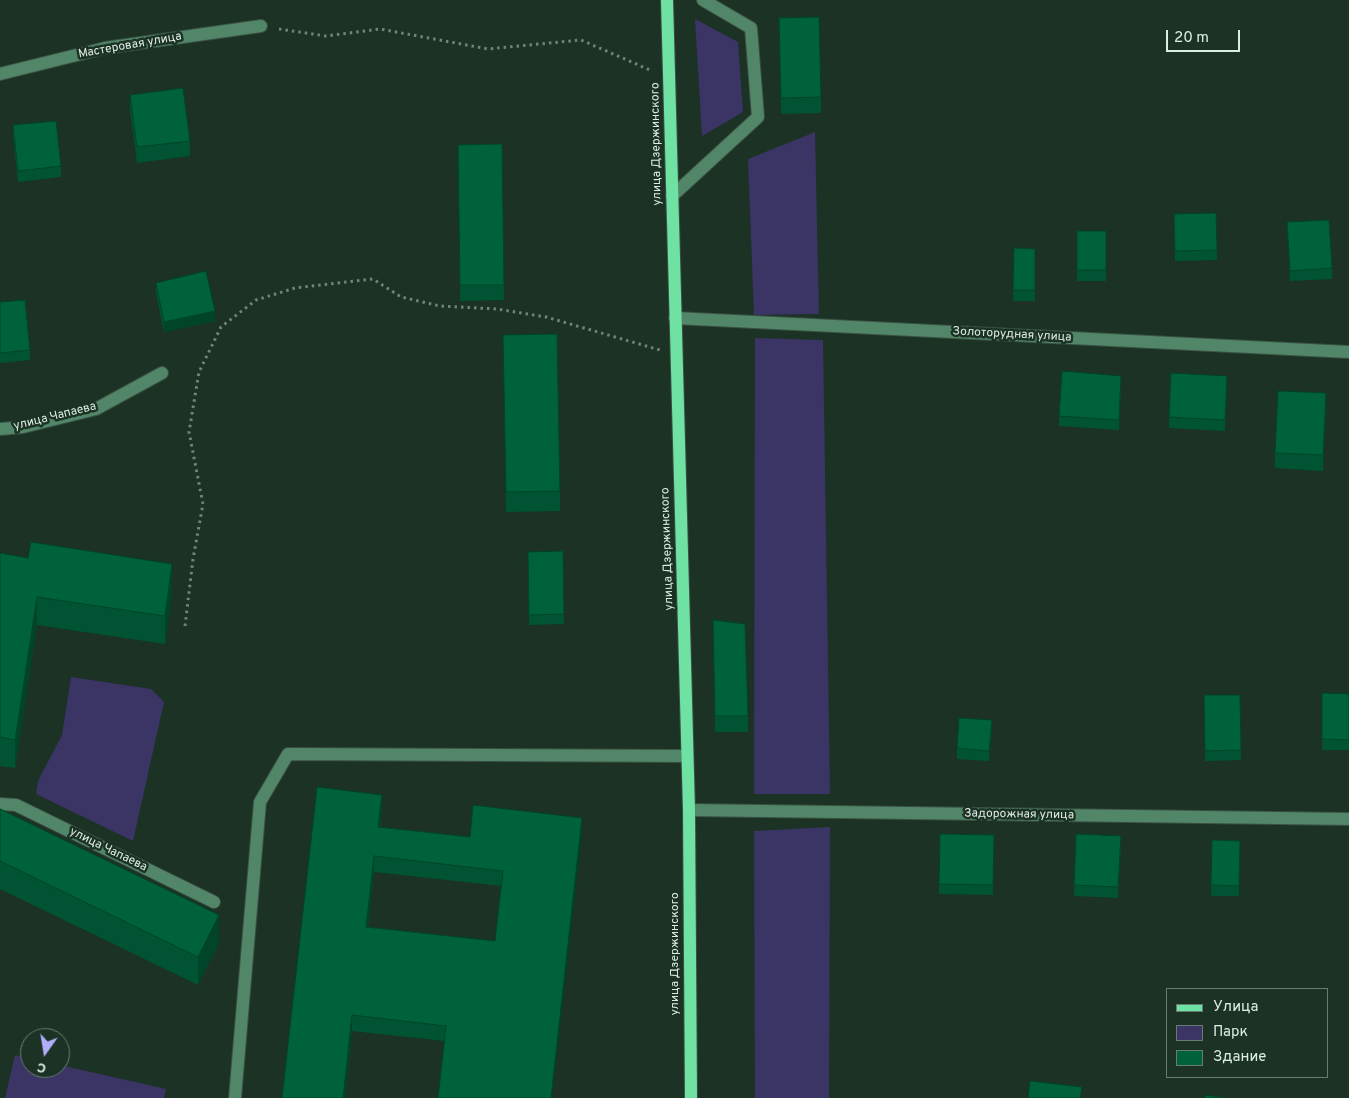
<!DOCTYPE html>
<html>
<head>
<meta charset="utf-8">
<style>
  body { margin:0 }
  #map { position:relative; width:1349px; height:1098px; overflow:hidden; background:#1b3225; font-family:Overpass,sans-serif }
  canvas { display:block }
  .legend { position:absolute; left:1166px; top:988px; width:162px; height:90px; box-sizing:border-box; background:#1b3225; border:1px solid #697c71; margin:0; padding:6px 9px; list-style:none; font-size:15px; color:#deece3 }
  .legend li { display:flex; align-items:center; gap:10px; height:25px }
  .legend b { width:25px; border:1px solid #697c71 }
  .north { position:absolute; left:20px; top:1028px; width:50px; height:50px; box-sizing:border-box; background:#1b3225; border:1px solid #697c71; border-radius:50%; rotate:193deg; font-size:14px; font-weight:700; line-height:20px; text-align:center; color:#deece3 }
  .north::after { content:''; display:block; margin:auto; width:18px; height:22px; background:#b2adf9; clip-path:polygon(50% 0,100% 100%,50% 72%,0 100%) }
  .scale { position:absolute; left:1166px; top:30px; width:74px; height:22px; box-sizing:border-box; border:2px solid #deece3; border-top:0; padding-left:6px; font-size:15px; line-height:18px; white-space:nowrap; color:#deece3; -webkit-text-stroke:4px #1b3225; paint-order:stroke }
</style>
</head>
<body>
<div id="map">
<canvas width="1349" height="1098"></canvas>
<ul class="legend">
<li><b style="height:6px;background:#6ee1a3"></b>Улица</li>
<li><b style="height:14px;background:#3a3564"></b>Парк</li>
<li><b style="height:14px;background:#00623b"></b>Здание</li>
</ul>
<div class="north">С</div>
<div class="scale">20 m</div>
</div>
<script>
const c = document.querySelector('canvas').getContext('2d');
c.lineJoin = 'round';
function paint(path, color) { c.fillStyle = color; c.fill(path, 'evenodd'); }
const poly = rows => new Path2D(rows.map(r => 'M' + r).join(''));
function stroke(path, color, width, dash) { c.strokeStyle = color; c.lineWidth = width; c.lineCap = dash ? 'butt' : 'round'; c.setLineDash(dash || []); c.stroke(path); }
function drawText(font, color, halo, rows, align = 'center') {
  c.font = font + ' Overpass,sans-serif'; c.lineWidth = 5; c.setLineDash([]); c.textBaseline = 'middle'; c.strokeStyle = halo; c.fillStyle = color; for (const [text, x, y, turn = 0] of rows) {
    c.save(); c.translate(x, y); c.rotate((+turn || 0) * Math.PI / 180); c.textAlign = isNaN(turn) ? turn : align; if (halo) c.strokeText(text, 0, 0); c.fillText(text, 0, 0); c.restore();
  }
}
const green = poly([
  [695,19,738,42,743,112,702,136],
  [815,132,819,314,754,315,748,159],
  [755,338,823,340,830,794,754,794],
  [71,677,151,689,164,702,133,841,36,794,38,781,62,735],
  [830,827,829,1098,755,1098,754,831],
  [15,1055,30,1058,30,1068,60,1068,60,1065,166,1089,164,1098,5,1098]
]);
const path = poly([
  [279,29,326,36,380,29,488,49,581,40,650,70],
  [185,626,193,559,203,504,189,432,199,372,221,327,256,300,295,288,373,279,401,297,440,306,497,309,546,317,660,350]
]);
const minor = poly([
  [0,74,105,48,261,26],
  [672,196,758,117,751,28,703,0],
  [675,318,1349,352],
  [0,429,23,427,96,409,162,373],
  [0,804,16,805,214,902],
  [689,810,1349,819],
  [235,1098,260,802,288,754,687,756]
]);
const major = poly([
  [667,0,689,810,691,1098]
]);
const wall = poly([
  [779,33,821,97,821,113,781,114],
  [130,95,190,141,190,156,137,163,130,110],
  [13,125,61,166,61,177,18,182,13,136],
  [502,144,504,300,460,301,458,145],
  [1216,213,1217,260,1175,261,1174,214],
  [1287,222,1332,268,1332,279,1290,281],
  [1077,231,1106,231,1106,281,1077,281],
  [1014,248,1035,249,1035,301,1013,301],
  [156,283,215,321,164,332,156,293],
  [0,302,30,350,30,360,0,363],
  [503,335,560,491,560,511,506,512],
  [1121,387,1119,430,1059,426,1059,416],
  [1227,387,1225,431,1169,428,1169,417],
  [1326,409,1323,471,1275,468,1275,453],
  [528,552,564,614,564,624,529,625],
  [0,553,172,593,165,644,37,625,15,768,0,766],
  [713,620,748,716,748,732,715,732],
  [1322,693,1349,694,1349,750,1322,750],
  [1204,695,1240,695,1241,760,1205,761],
  [992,731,989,761,957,759,957,748],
  [0,809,219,943,198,985,0,889],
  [382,810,380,827,470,837,582,833,444,1041,352,1031,345,1098,282,1098],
  [374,872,501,886,495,941,368,927],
  [994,835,993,895,939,894,939,884],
  [1212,840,1240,841,1239,896,1211,896],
  [1121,847,1118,898,1074,896,1074,885]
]);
const shadedWall = poly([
  [215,311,215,321,164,332,164,322],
  [1227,376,1227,387,1225,431,1225,420],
  [1326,393,1326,409,1323,471,1323,455],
  [172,564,172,593,165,644,165,616],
  [37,597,37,625,15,768,15,740],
  [992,720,992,731,989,761,989,751],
  [382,795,382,810,378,843,378,827],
  [582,818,582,833,552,1098,551,1098],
  [374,856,374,872,366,942,366,927],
  [219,915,219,943,198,985,198,957],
  [352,1015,352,1031,345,1098,343,1098]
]);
const building = poly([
  [819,17,821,97,781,98,779,18,819,17],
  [183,88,190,141,137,147,130,95,183,88],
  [56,121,61,166,18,171,13,125,56,121],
  [502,144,504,285,460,285,458,145,502,144],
  [1216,213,1217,250,1175,251,1174,214,1216,213],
  [1329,220,1332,268,1290,271,1287,222,1329,220],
  [1077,231,1106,231,1106,270,1077,270,1077,231],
  [1014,248,1035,249,1035,290,1013,290,1014,248],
  [206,271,215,311,164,322,156,283,206,271],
  [25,300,30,350,0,353,0,302,25,300],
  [557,334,560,491,506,492,503,335,557,334],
  [1062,371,1121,376,1119,420,1059,416,1062,371],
  [1171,373,1227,376,1225,420,1169,417,1171,373],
  [1278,391,1326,393,1323,455,1275,453,1278,391],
  [31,542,172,564,165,616,37,597,15,740,0,737,0,553,28,558,31,542],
  [563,551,564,614,529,615,528,552,563,551],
  [713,620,745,624,748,716,715,716,713,620],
  [1322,693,1349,694,1349,740,1322,739,1322,693],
  [1204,695,1240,695,1241,750,1205,751,1204,695],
  [959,718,992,720,989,751,957,748,959,718],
  [317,787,382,795,378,827,470,837,473,805,582,818,551,1098,438,1098,446,1026,352,1015,343,1098,282,1098,317,787],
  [374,856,503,871,495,941,366,927,374,856],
  [0,809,219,915,198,957,0,861,0,809],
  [940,834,994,835,993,885,939,884,940,834],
  [1076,834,1121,836,1118,887,1074,885,1076,834],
  [1212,840,1240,841,1239,886,1211,885,1212,840],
  [1030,1081,1082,1087,1080,1098,1028,1098,1030,1081],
  [1205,1095,1225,1098,1205,1098,1205,1095]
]);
const streetNames = [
  ["Мастеровая улица",130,46,-10],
  ["улица Дзержинского",657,144,-91],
  ["Золоторудная улица",1012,335,3],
  ["улица Чапаева",55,417,-14],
  ["улица Дзержинского",668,549,-92],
  ["Задорожная улица",1019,815,1],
  ["улица Чапаева",108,850,26],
  ["улица Дзержинского",676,954,-90]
];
paint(green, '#3a3564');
stroke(minor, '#3a5043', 14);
stroke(major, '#3a5043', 14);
stroke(path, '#718479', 3, [2.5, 4]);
stroke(minor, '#528668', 12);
stroke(major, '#6ee1a3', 12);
paint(wall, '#005433');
paint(shadedWall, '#004529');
paint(building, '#00623b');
stroke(building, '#004529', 1);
drawText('12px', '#deece3', '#1b3225', streetNames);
</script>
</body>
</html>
